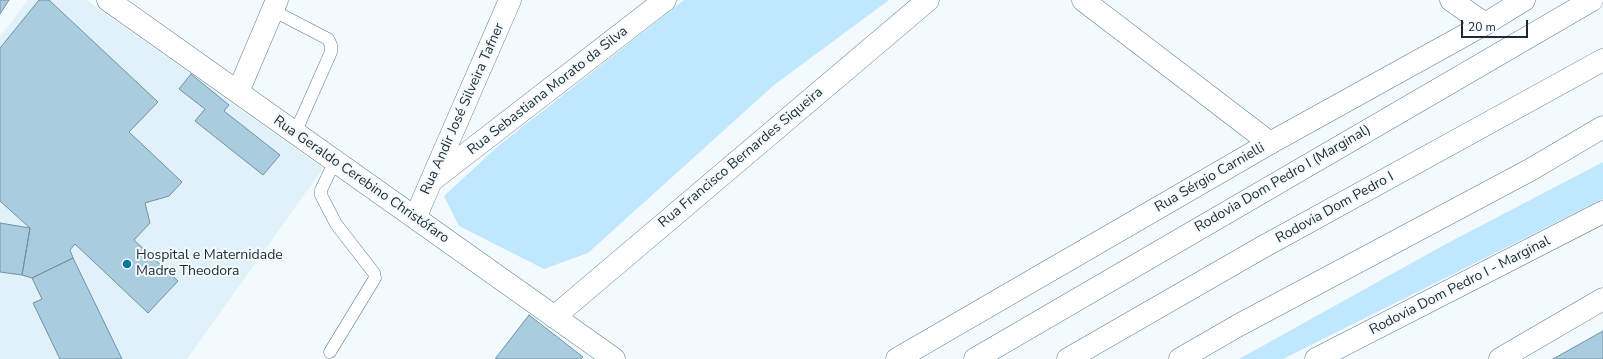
<!DOCTYPE html>
<html>
<head>
<meta charset="utf-8">
<style>
  body { margin:0 }
  #map { position:relative; width:1603px; height:359px; overflow:hidden; background:#f3fafd; font-family:"Nunito Sans",sans-serif }
  canvas { display:block }
  .scale { position:absolute; left:1461px; top:20px; width:67px; height:18px; box-sizing:border-box; border:2px solid #1d2a31; border-top:0; padding-left:5px; font-size:12px; line-height:14px; white-space:nowrap; color:#1d2a31; -webkit-text-stroke:3px #f3fafd; paint-order:stroke }
</style>
</head>
<body>
<div id="map">
<canvas width="1603" height="359"></canvas>
<div class="scale">20 m</div>
</div>
<script>
const c = document.querySelector('canvas').getContext('2d');
c.lineJoin = 'round';
function paint(path, color) { c.fillStyle = color; c.fill(path, 'evenodd'); }
const poly = rows => new Path2D(rows.map(r => 'M' + r).join(''));
function stroke(path, color, width, dash) { c.strokeStyle = color; c.lineWidth = width; c.lineCap = dash ? 'butt' : 'round'; c.setLineDash(dash || []); c.stroke(path); }
function drawText(font, color, halo, rows, align = 'center') {
  c.font = font + ' "Nunito Sans",sans-serif'; c.lineWidth = 4; c.setLineDash([]); c.textBaseline = 'middle'; c.strokeStyle = halo; c.fillStyle = color; for (const [text, x, y, turn = 0] of rows) {
    c.save(); c.translate(x, y); c.rotate((+turn || 0) * Math.PI / 180); c.textAlign = isNaN(turn) ? turn : align; if (halo) c.strokeText(text, 0, 0); c.fillText(text, 0, 0); c.restore();
  }
}
const built = poly([
  [28,0,86,0,323,168,187,359,0,359,0,37]
]);
const green = poly([
  [684,0,889,0,774,85,588,253,544,269,459,226,444,196,497,147],
  [1603,162,1603,199,1283,359,1239,359,1444,245]
]);
const building = poly([
  [0,0,9,0,0,14,0,0],
  [39,0,49,0,158,102,129,132,182,182,169,196,145,203,150,223,134,240,178,281,148,313,75,244,70,250,73,258,32,278,22,275,30,228,0,201,0,48,39,0],
  [191,74,229,105,224,111,280,155,263,175,195,121,205,109,179,89,191,74],
  [0,223,30,228,22,275,0,272,0,223],
  [73,258,122,359,60,359,33,303,42,299,32,278,73,258],
  [529,315,583,357,581,359,495,359,529,315],
  [1603,331,1603,359,1553,359,1603,331]
]);
const service = poly([
  [272,10,328,39,331,45,331,52,295,133],
  [330,352,375,278,374,273,336,224,321,195,321,190,335,161]
]);
const minor = poly([
  [108,0,614,359],
  [1083,0,1270,143],
  [1451,0,1485,24],
  [238,92,277,0],
  [431,181,665,0],
  [415,218,510,0],
  [554,317,928,0],
  [1500,359,1603,299]
]);
const tertiary = poly([
  [897,359,1270,143,1485,24,1524,0]
]);
const trunk = poly([
  [975,359,1592,0],
  [1316,359,1603,212]
]);
const motorway = poly([
  [1068,359,1261,248,1603,60],
  [1180,359,1239,325,1530,170,1603,127]
]);
const markers = [
  [127,264,5,"#0578a2"]
];
const streetNames = [
  ["Rua Sebastiana Morato da Silva",548,91,-38],
  ["Rua Andir José Silveira Tafner",463,109,-66],
  ["Rua Francisco Bernardes Siqueira",741,158,-40],
  ["Rua Sérgio Carnielli",1210,178,-30],
  ["Rodovia Dom Pedro I (Marginal)",1283,179,-30],
  ["Rua Geraldo Cerebino Christófaro",361,180,35],
  ["Rodovia Dom Pedro I",1335,208,-29],
  ["Rodovia Dom Pedro I - Marginal",1460,286,-27]
];
const poiNames = [
  ["Hospital e Maternidade",136,256],
  ["Madre Theodora",136,272]
];
paint(built, '#e0f1fa');
paint(green, '#bfe7fd');
paint(building, '#a9ccdf');
stroke(building, '#7293a5', 1);
stroke(service, '#5c7d8e', 13);
stroke(minor, '#5c7d8e', 23);
stroke(tertiary, '#5c7d8e', 23);
stroke(trunk, '#5c7d8e', 23);
stroke(motorway, '#5c7d8e', 23);
stroke(service, '#fff', 12);
stroke(minor, '#fff', 22);
stroke(tertiary, '#fff', 22);
stroke(trunk, '#fff', 22);
stroke(motorway, '#fff', 22);
for (const [x, y, r, color] of markers) { const dot = new Path2D(); dot.arc(x, y, r, 0, 2 * Math.PI); c.fillStyle = color; c.fill(dot); stroke(dot, '#f3fafd', 1.5); }
drawText('14px', '#1d2a31', '#f3fafd', streetNames);
drawText('14px', '#1d2a31', '#f3fafd', poiNames, 'left');
</script>
</body>
</html>
